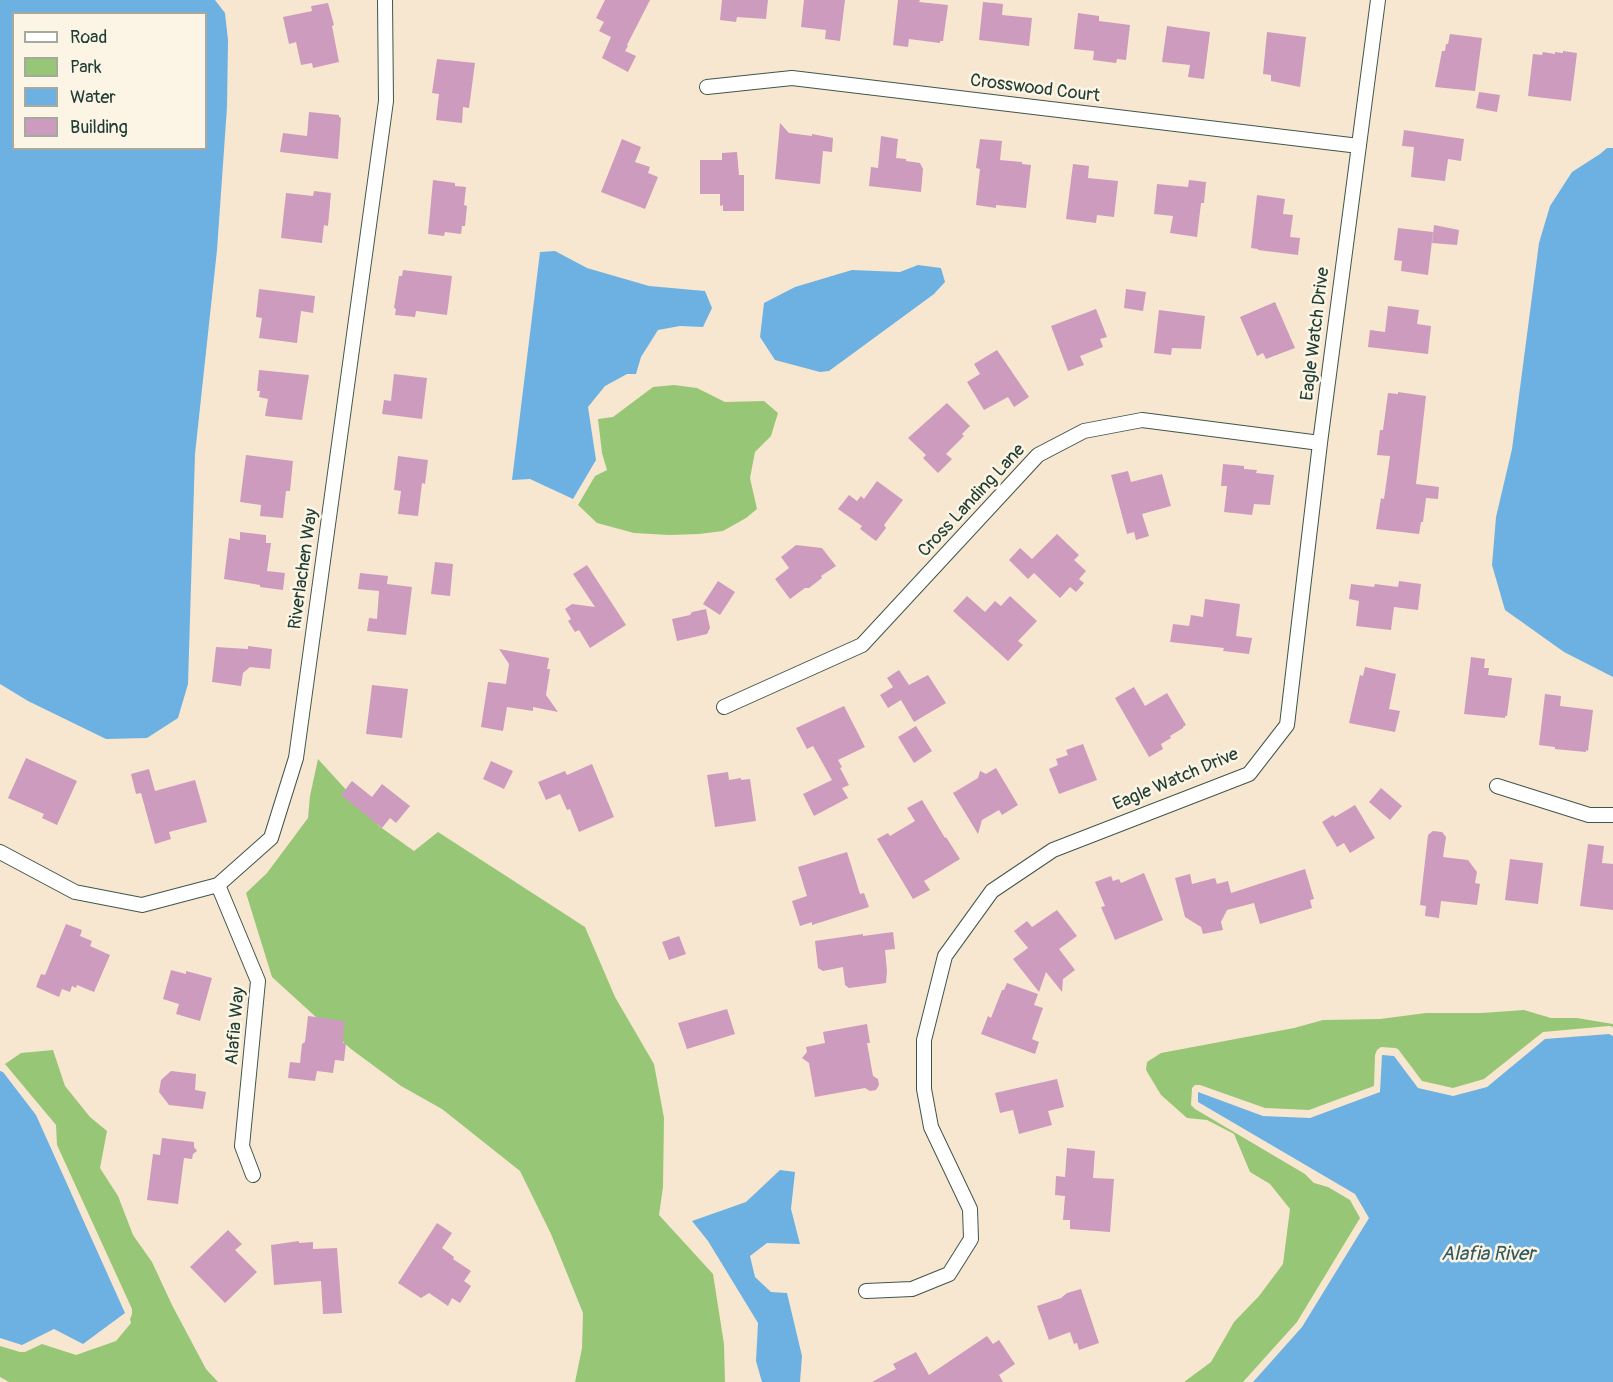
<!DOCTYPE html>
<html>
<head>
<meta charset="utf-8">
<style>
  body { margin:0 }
  #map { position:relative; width:1613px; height:1382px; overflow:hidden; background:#f8e7d0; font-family:Pangolin,sans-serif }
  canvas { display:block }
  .legend { position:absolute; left:12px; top:12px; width:195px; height:138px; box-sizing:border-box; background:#fcf5e5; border:2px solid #a4ab9e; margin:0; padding:8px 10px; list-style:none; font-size:18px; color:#1f3d34 }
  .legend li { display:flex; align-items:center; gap:12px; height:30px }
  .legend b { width:30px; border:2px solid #a4ab9e }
</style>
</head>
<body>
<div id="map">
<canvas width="1613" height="1382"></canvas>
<ul class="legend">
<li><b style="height:8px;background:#fff"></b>Road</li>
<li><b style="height:16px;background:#97c776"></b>Park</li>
<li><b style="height:16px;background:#6db1e2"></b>Water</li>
<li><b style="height:16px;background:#cd9bbe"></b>Building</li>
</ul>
</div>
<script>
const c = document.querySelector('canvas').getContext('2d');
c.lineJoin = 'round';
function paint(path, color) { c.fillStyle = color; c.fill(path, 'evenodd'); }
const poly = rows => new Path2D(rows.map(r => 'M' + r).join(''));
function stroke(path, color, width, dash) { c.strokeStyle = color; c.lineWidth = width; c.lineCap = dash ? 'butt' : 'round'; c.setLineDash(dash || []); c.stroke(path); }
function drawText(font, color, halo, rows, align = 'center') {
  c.font = font + ' Pangolin,sans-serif'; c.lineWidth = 5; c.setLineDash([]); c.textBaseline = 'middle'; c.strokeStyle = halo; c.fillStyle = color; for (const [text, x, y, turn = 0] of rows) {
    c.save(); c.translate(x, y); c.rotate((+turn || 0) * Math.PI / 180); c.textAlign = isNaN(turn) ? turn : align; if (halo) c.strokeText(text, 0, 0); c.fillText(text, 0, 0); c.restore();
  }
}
const green = poly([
  [674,385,697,388,725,402,764,401,778,413,771,436,755,452,750,478,757,509,746,518,723,531,699,534,669,535,634,533,597,523,578,505,595,476,607,470,602,453,598,419,613,417,653,387],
  [318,759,379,826,414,851,438,832,585,927,615,997,654,1064,664,1118,663,1187,659,1215,713,1274,724,1344,725,1382,575,1382,582,1348,583,1313,551,1234,520,1171,442,1109,401,1086,351,1049,272,977,246,893,267,873,308,818,310,796],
  [1524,1010,1551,1018,1577,1018,1613,1024,1613,1027,1609,1026,1543,1032,1484,1079,1453,1088,1422,1081,1398,1049,1395,1048,1381,1047,1377,1050,1375,1055,1374,1086,1309,1110,1265,1108,1200,1085,1195,1085,1192,1088,1191,1105,1195,1109,1305,1174,1314,1183,1328,1187,1350,1200,1360,1218,1297,1322,1243,1382,1184,1382,1211,1362,1234,1322,1259,1296,1283,1264,1290,1209,1270,1184,1250,1172,1234,1134,1207,1120,1187,1118,1161,1095,1146,1070,1147,1062,1161,1053,1294,1028,1323,1020,1380,1019,1426,1013,1481,1013],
  [53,1050,65,1086,90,1117,107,1131,100,1168,118,1196,133,1235,152,1262,172,1305,206,1369,218,1382,9,1382,0,1377,0,1346,20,1352,25,1352,42,1344,76,1355,116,1341,131,1323,130,1319,132,1314,132,1309,57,1145,56,1125,5,1064,21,1053]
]);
const water = poly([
  [0,0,215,0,225,13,228,40,227,107,217,250,195,454,188,684,178,718,147,738,106,739,28,701,0,684],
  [14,14,206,14,206,148,14,148],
  [1607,148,1613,148,1613,677,1564,652,1505,610,1492,565,1496,517,1512,449,1539,243,1550,206,1572,172,1600,154],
  [555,251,587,268,649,286,705,291,712,308,703,327,680,326,658,330,641,357,636,374,627,374,605,386,588,407,596,460,573,499,530,479,512,480,540,252],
  [918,265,941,268,945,282,934,294,829,371,820,372,775,360,760,337,764,303,795,287,852,270,900,272],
  [1609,1034,1613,1036,1613,1382,1253,1382,1302,1327,1369,1218,1355,1194,1198,1102,1198,1092,1263,1116,1310,1118,1380,1092,1382,1055,1394,1056,1418,1088,1453,1096,1487,1087,1545,1039],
  [0,1071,3,1072,36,1115,125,1313,83,1344,54,1329,22,1345,0,1338],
  [780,1170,795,1172,791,1209,800,1244,767,1243,750,1256,755,1277,771,1292,787,1293,802,1356,800,1382,762,1382,756,1361,758,1323,708,1241,692,1221,746,1202]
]);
const building = poly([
  [605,0,650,0,627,45,628,46,625,51,636,56,628,72,602,58,611,37,599,31,604,22,596,18],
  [722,0,768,0,766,19,737,17,736,22,720,20],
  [804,0,845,0,840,41,825,39,826,30,801,27],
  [898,0,920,0,919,2,948,5,943,41,940,41,940,43,909,39,908,47,893,45],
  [983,2,1003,4,1002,15,1032,18,1029,46,979,40],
  [328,3,334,25,332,26,339,62,313,68,312,63,301,65,296,42,289,44,283,17,312,11,311,6],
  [1078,13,1099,16,1099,21,1130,25,1126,60,1117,59,1116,63,1093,60,1094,51,1074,49],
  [1167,26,1210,32,1204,79,1188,77,1190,65,1162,62],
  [1267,32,1306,37,1300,87,1271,81,1271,75,1263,74],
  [1450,34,1482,38,1475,91,1435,87,1442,51,1445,51,1446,44,1448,44],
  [1563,51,1577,53,1571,101,1528,96,1533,54,1542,55,1543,52,1555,54,1555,52,1563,53],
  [437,59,475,63,469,108,463,107,462,123,436,120,439,94,432,93],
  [1479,92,1500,95,1497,112,1476,108],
  [309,112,339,115,339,117,341,118,338,159,280,152,283,133,307,136],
  [780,123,789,133,812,136,812,134,833,138,832,152,823,151,820,184,775,179],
  [1404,130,1464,139,1461,161,1448,159,1445,181,1411,177,1414,147,1402,146],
  [881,136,898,139,896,158,906,159,906,161,920,163,923,169,921,192,869,186,871,167,878,168],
  [622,139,641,147,635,162,650,167,648,173,658,177,645,209,601,192],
  [980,139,1002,141,1000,160,1022,162,1022,164,1031,165,1026,208,996,205,996,208,976,205,980,169,976,168],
  [737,152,739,175,744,175,744,211,723,211,723,205,720,206,720,194,700,194,700,160,722,160,722,153],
  [1073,164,1089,166,1088,178,1118,181,1114,217,1097,215,1096,223,1066,219],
  [433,180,455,183,455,186,466,187,464,205,467,206,465,226,462,226,461,234,445,232,444,236,428,234],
  [1189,180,1206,182,1204,203,1201,203,1197,237,1170,233,1173,216,1154,214,1157,184,1188,187],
  [314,191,331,193,328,226,324,225,322,243,281,238,286,193,313,196],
  [1257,195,1285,199,1283,214,1293,215,1290,237,1300,238,1298,255,1258,250,1258,249,1251,248],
  [1434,225,1459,230,1457,245,1432,243],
  [1398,228,1433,232,1428,275,1401,271,1402,261,1394,260],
  [403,270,452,276,447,315,416,311,415,317,395,315,396,309,394,308,399,276,402,276],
  [259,289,315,296,313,313,301,311,297,343,259,338,262,318,256,317],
  [1126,289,1146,292,1143,311,1124,308],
  [1275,302,1295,348,1266,359,1263,353,1257,356,1240,317],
  [1388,306,1419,310,1417,324,1431,326,1428,354,1368,347,1370,330,1385,332],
  [1096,309,1107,337,1100,339,1103,347,1080,356,1084,365,1068,371,1051,326],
  [1159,310,1205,316,1201,349,1172,348,1171,355,1154,353],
  [997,350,1029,397,1014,407,1008,397,984,410,967,382,980,374,974,364],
  [259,370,309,375,302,420,265,416,268,399,259,397,260,391,257,391],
  [394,374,427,378,422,419,382,414,384,400,391,401],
  [1398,392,1426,396,1416,484,1439,487,1438,499,1426,498,1423,522,1421,522,1419,534,1376,529,1381,498,1384,499,1390,456,1377,455,1380,430,1383,430,1388,393,1398,394],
  [947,403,970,426,962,434,964,436,946,454,952,459,938,473,923,458,926,455,908,438],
  [246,455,293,461,290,491,286,491,283,518,260,516,261,505,240,502],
  [398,456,428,460,425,484,422,483,418,516,398,514,401,491,394,490],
  [1223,464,1244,466,1244,469,1257,470,1256,473,1274,475,1270,505,1254,504,1252,515,1224,512,1227,486,1221,486],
  [1128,471,1131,482,1162,474,1171,506,1142,514,1149,536,1136,540,1134,532,1127,534,1111,475],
  [877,481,903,500,884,525,886,528,876,541,860,529,862,526,838,509,849,495,857,501,861,496,864,499],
  [240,532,266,535,266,543,271,543,267,571,285,573,283,590,260,587,260,585,224,579,229,538,240,540],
  [1057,534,1079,555,1074,560,1086,571,1079,579,1084,583,1076,592,1070,587,1060,598,1034,573,1028,579,1009,560,1020,548,1032,559],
  [796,545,822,548,836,566,821,576,822,578,809,588,805,588,790,599,775,579,789,568,781,557],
  [435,562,453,564,450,596,431,594],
  [587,565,626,625,590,648,579,630,575,632,568,621,571,619,565,609,572,604,595,607,573,574],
  [360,573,388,576,387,584,412,587,406,635,367,631,369,618,377,619,379,591,358,589],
  [718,581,735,592,720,615,703,604],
  [1399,581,1421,584,1418,610,1394,607,1391,630,1356,626,1359,601,1349,599,1351,584,1374,587,1375,584,1398,587],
  [967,596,985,612,995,601,1001,606,1010,596,1037,621,1018,641,1023,645,1008,661,953,611],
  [1205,599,1240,604,1236,636,1252,638,1249,654,1223,651,1224,648,1170,642,1173,624,1189,626,1191,615,1203,617],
  [706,609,710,628,707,634,677,641,672,619,690,615,692,612],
  [248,646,272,649,270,669,250,667,243,673,241,686,212,682,216,647,248,649],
  [499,649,549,658,547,669,550,669,546,695,558,712,533,707,533,711,507,707,503,731,481,727,488,682,506,684,509,664],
  [1471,657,1485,659,1484,668,1489,668,1488,675,1512,678,1507,716,1505,716,1505,718,1464,714],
  [1365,667,1396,674,1389,709,1400,711,1395,732,1349,723,1360,675,1363,676],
  [899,670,909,685,928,675,946,703,914,722,901,700,888,708,880,695,893,687,887,678],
  [372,685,408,689,402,738,366,734],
  [1134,687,1145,706,1167,693,1186,725,1183,727,1183,728,1170,736,1171,738,1161,744,1163,749,1149,757,1115,698],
  [1545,694,1561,696,1560,706,1593,710,1588,751,1586,750,1586,752,1555,749,1555,747,1539,745],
  [844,706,865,747,838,760,842,767,840,768,849,785,842,788,848,798,814,816,803,794,832,780,813,746,807,749,796,728],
  [916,726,932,751,914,763,898,737],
  [1083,744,1097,780,1059,794,1049,769,1058,765,1056,759,1068,755,1066,750],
  [26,758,77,781,57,825,42,818,44,814,8,798],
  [491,761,513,771,504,789,483,779],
  [592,764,614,817,579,832,570,809,567,810,560,794,546,800,538,782,565,771,567,775],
  [996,768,1018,805,1002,815,999,810,982,820,978,834,953,793,978,778,980,771,986,774],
  [149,769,155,791,195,780,207,822,169,832,171,839,155,844,141,793,136,794,131,774],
  [728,772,729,780,741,778,741,780,750,779,756,821,715,827,707,775],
  [352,781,372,797,382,784,410,806,396,823,390,818,382,828,341,795],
  [1381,788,1402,806,1390,820,1369,802],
  [922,800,945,838,946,837,960,859,924,881,930,890,913,899,877,839,888,833,890,836,915,821,907,808],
  [1355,805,1375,838,1350,853,1344,843,1337,847,1322,822,1333,815,1335,817],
  [1433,831,1442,832,1446,837,1443,857,1468,860,1477,872,1475,883,1480,884,1477,905,1441,901,1439,918,1425,916,1426,906,1420,905,1428,835],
  [1588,844,1604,846,1602,863,1613,864,1613,910,1580,906],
  [847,852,860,894,864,893,869,907,812,925,812,922,800,926,792,901,807,896,798,867],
  [1510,859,1543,863,1538,904,1505,900],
  [1305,869,1314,899,1310,900,1312,908,1260,924,1254,903,1227,910,1221,922,1223,930,1203,934,1201,927,1185,917,1175,878,1190,874,1192,884,1215,878,1217,884,1228,881,1231,893],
  [1144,873,1163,920,1115,940,1101,907,1105,906,1095,882,1111,876,1113,881,1119,879,1121,883],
  [1057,910,1077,936,1059,949,1075,970,1063,979,1062,992,1046,972,1039,992,1013,959,1028,948,1014,931,1027,921,1032,927],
  [66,924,82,930,80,936,92,941,90,946,110,955,94,992,77,985,76,988,72,986,70,992,62,989,59,997,36,987,41,974,45,975],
  [893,932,895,949,885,950,887,971,886,983,849,988,845,985,843,967,823,971,818,968,815,941,863,934,863,936],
  [679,936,686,954,669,960,662,942],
  [171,970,186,974,186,971,212,978,200,1021,176,1014,179,1004,163,999],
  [1007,983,1038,994,1034,1005,1043,1008,1032,1039,1039,1042,1035,1054,981,1034,988,1016,991,1018,1002,990,1004,990],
  [727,1009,735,1034,687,1049,678,1023],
  [308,1016,344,1021,343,1043,346,1043,344,1061,335,1060,333,1073,317,1071,315,1081,288,1078,290,1062,300,1063,302,1044,305,1042],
  [867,1024,870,1043,867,1043,873,1076,878,1079,879,1085,876,1090,870,1091,865,1088,815,1097,809,1063,802,1058,807,1052,806,1047,825,1043,823,1032],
  [171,1071,196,1074,195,1090,206,1092,203,1109,169,1105,159,1092,161,1080],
  [1057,1079,1064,1107,1048,1111,1052,1125,1019,1134,1013,1110,1000,1113,995,1093],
  [162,1138,194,1142,194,1147,197,1151,193,1154,192,1159,184,1158,178,1204,147,1200,153,1154,160,1155],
  [1067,1148,1095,1151,1093,1178,1114,1179,1110,1232,1070,1229,1070,1220,1063,1220,1065,1196,1055,1195,1056,1176,1065,1177],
  [437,1223,452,1233,442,1248,454,1257,453,1259,471,1271,464,1281,471,1286,460,1303,452,1298,448,1306,429,1293,421,1298,398,1283],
  [228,1230,242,1244,235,1250,257,1272,225,1303,190,1267],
  [299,1241,299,1243,313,1242,313,1249,337,1248,342,1313,323,1314,321,1281,274,1285,271,1245],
  [1081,1289,1099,1343,1079,1350,1077,1343,1074,1344,1070,1332,1049,1340,1037,1306,1061,1298,1067,1293],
  [987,1336,993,1344,999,1340,1015,1364,999,1375,1003,1382,872,1382,896,1369,893,1364,916,1352,929,1375]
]);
const street = poly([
  [707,87,792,78,1359,146],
  [724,707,862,645,1038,455,1084,431,1142,420,1320,443],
  [1497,786,1589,815,1613,815],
  [0,852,75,892,142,905,218,885,271,838,296,758,386,101,385,0],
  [218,885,258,981,242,1146,253,1175],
  [866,1291,912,1289,949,1274,971,1239,970,1209,931,1127,924,1089,924,1040,945,956,992,891,1053,850,1249,774,1287,725,1320,443,1378,0]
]);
const streetNames = [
  ["Crosswood Court",1035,89,7],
  ["Eagle Watch Drive",1316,334,-83],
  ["Cross Landing Lane",972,501,-47],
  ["Riverlachen Way",304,569,-82],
  ["Eagle Watch Drive",1176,780,-23],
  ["Alafia Way",236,1026,-85]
];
const waterNames = [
  ["Alafia River",1488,1255]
];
paint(green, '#97c776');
paint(water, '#6db1e2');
paint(building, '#cd9bbe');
stroke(street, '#40564b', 16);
stroke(street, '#fff', 14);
drawText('18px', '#1f3d34', '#fcf5e5', streetNames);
drawText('italic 20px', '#325a60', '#fcf5e5', waterNames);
</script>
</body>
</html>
